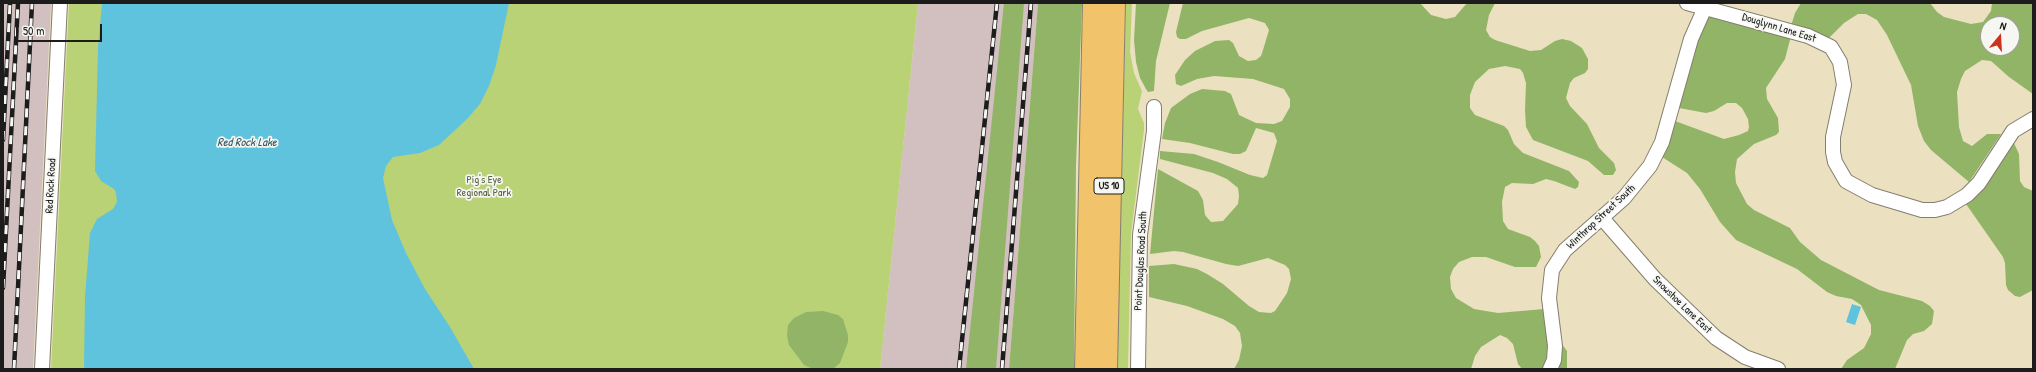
<!DOCTYPE html>
<html>
<head>
<meta charset="utf-8">
<style>
  body { margin:0 }
  #map { position:relative; width:2036px; height:372px; overflow:hidden; background:#ebe1c1; font-family:"Patrick Hand",sans-serif }
  canvas { display:block }
  .frame { position:absolute; inset:0; border:4px solid #1c1c1c; pointer-events:none }
  .north { position:absolute; left:1980px; top:16px; width:40px; height:40px; box-sizing:border-box; background:#f6f6f2; border:1px solid #9f9f9c; border-radius:50%; rotate:18deg; font-size:11px; font-weight:700; line-height:16px; text-align:center; color:#1c1c1c }
  .north::after { content:''; display:block; margin:auto; width:14px; height:18px; background:#c8321e; clip-path:polygon(50% 0,100% 100%,50% 72%,0 100%) }
  .scale { position:absolute; left:16px; top:24px; width:86px; height:18px; box-sizing:border-box; border:2px solid #1c1c1c; border-top:0; padding-left:5px; font-size:12px; line-height:14px; white-space:nowrap; color:#1c1c1c; -webkit-text-stroke:3px #f6f6f2; paint-order:stroke }
</style>
</head>
<body>
<div id="map">
<canvas width="2036" height="372"></canvas>
<div class="frame"></div>
<div class="north">N</div>
<div class="scale">50 m</div>
</div>
<script>
const c = document.querySelector('canvas').getContext('2d');
c.lineJoin = 'round';
function paint(path, color) { c.fillStyle = color; c.fill(path, 'evenodd'); }
const poly = rows => new Path2D(rows.map(r => 'M' + r).join(''));
function stroke(path, color, width, dash) { c.strokeStyle = color; c.lineWidth = width; c.lineCap = dash ? 'butt' : 'round'; c.setLineDash(dash || []); c.stroke(path); }
function drawText(font, color, halo, rows, align = 'center') {
  c.font = font + ' "Patrick Hand",sans-serif'; c.lineWidth = 3.5; c.setLineDash([]); c.textBaseline = 'middle'; c.strokeStyle = halo; c.fillStyle = color; for (const [text, x, y, turn = 0] of rows) {
    c.save(); c.translate(x, y); c.rotate((+turn || 0) * Math.PI / 180); c.textAlign = isNaN(turn) ? turn : align; if (halo) c.strokeText(text, 0, 0); c.fillText(text, 0, 0); c.restore();
  }
}
const industrial = poly([
  [3,3,51,3,33,369,3,369],
  [918,3,1038,3,1009,369,880,369]
]);
const green = poly([
  [69,3,918,3,880,369,51,369],
  [1126,3,1132,3,1130,52,1134,73,1142,91,1138,109,1144,123,1144,130,1131,234,1128,369,1117,369]
]);
const forest = poly([
  [1004,3,1024,3,996,369,966,369],
  [1038,3,1082,3,1076,166,1074,369,1009,369],
  [1136,3,1170,3,1156,61,1154,91,1148,92,1146,89,1140,78,1136,62,1134,40],
  [1183,3,1420,3,1431,15,1446,19,1455,17,1467,3,1495,3,1489,15,1486,30,1490,37,1495,40,1530,51,1541,50,1555,41,1562,39,1571,41,1582,48,1588,59,1588,69,1585,73,1574,78,1570,83,1566,98,1570,106,1587,124,1599,148,1614,163,1616,170,1613,175,1604,175,1588,161,1533,140,1526,127,1525,110,1526,83,1523,73,1520,69,1505,66,1489,69,1475,82,1470,95,1470,108,1475,115,1504,126,1508,130,1514,144,1523,153,1569,171,1579,182,1578,187,1575,189,1554,181,1546,179,1533,184,1512,183,1505,187,1502,202,1503,221,1508,229,1530,237,1535,241,1539,246,1541,257,1536,267,1515,267,1486,257,1472,257,1459,262,1453,269,1450,277,1451,289,1456,298,1474,309,1498,313,1544,309,1549,352,1543,369,1522,369,1518,364,1513,344,1507,338,1500,335,1481,347,1475,356,1471,369,1234,369,1239,360,1242,346,1240,333,1235,326,1223,319,1187,306,1149,297,1149,266,1174,264,1197,269,1207,274,1223,284,1249,306,1259,312,1271,313,1275,311,1287,293,1291,279,1289,269,1285,265,1268,258,1238,266,1226,264,1183,252,1174,251,1150,254,1158,169,1198,191,1203,200,1205,215,1211,222,1223,221,1238,204,1239,196,1238,188,1227,179,1213,173,1160,159,1160,151,1194,154,1218,162,1250,175,1263,178,1267,175,1277,141,1274,133,1256,128,1246,151,1240,154,1233,154,1190,143,1162,139,1165,123,1171,108,1190,94,1202,89,1225,91,1231,94,1239,115,1256,123,1274,124,1282,121,1290,107,1290,99,1284,89,1253,79,1214,76,1197,79,1181,86,1176,84,1175,75,1185,60,1195,51,1215,41,1229,40,1233,43,1239,56,1248,61,1256,60,1261,56,1263,50,1269,30,1265,23,1249,18,1202,31,1186,39,1180,39,1177,37,1176,32],
  [1801,3,1930,3,1937,12,1944,17,1971,24,1983,22,1991,11,1992,3,2033,3,2033,94,2009,77,1991,61,1982,60,1965,71,1961,79,1957,92,1959,127,1963,141,1972,146,1987,134,2001,134,1969,182,1931,150,1924,141,1918,126,1911,85,1887,35,1877,20,1866,14,1858,14,1844,23,1828,39,1791,26,1795,13],
  [1988,24,2012,24,2012,48,1988,48],
  [1709,15,1791,36,1785,59,1766,88,1767,99,1778,118,1779,132,1776,135,1754,144,1737,159,1735,172,1736,183,1747,204,1754,210,1790,228,1800,242,1821,260,1879,290,1922,301,1930,306,1934,311,1932,324,1924,331,1913,334,1907,340,1895,369,1841,369,1847,360,1864,348,1871,334,1871,325,1861,305,1852,299,1836,296,1827,292,1797,269,1736,240,1720,222,1700,189,1687,173,1662,157,1675,121,1724,139,1739,135,1748,131,1749,127,1748,119,1742,108,1736,103,1727,103,1714,111,1706,113,1679,108,1696,45],
  [2013,141,2019,154,2020,181,2024,187,2033,191,2033,290,2020,297,2015,296,2008,290,2006,285,2005,263,2003,257,1966,204,1986,185],
  [823,311,838,315,843,319,848,335,848,342,840,363,833,369,813,369,804,365,789,345,787,336,788,325,794,318,806,312],
  [1561,343,1567,351,1567,369,1558,369]
]);
const water = poly([
  [102,3,509,3,496,65,489,86,480,104,467,119,439,145,420,153,393,157,386,166,383,178,392,220,406,253,425,289,450,327,474,369,84,369,85,297,90,233,97,219,113,209,117,202,116,193,114,189,101,181,95,171,98,48],
  [1852,304,1861,307,1855,325,1846,322]
]);
const minor = poly([
  [1687,3,1808,36,1831,47,1840,62,1844,85,1833,137,1833,152,1835,162,1846,181,1872,195,1922,210,1935,210,1947,207,1967,195,1979,183,2013,131,2033,119],
  [1602,218,1655,279,1716,338,1745,357,1778,369],
  [42,369,60,3],
  [1138,369,1140,235,1154,131,1154,107],
  [1550,369,1554,360,1555,346,1549,298,1552,270,1565,250,1624,198,1650,166,1662,142,1691,39,1707,3]
]);
const motorway = poly([
  [1086,369,1094,3],
  [1106,369,1114,3]
]);
const rail = poly([
  [3,140,10,3],
  [3,288,18,3],
  [14,369,32,3],
  [959,369,997,3],
  [1002,369,1031,3]
]);
const shields = [
  [1109,186,30]
];
const shieldNames = [
  ["US 10",1109,186]
];
const streetNames = [
  ["Douglynn Lane East",1779,28,17],
  ["Red Rock Road",51,186,-87],
  ["Winthrop Street South",1601,217,-43],
  ["Point Douglas Road South",1141,261,-87],
  ["Snowshoe Lane East",1682,305,44]
];
const parkNames = [
  ["Pig's Eye",484,180],
  ["Regional Park",484,193]
];
const waterNames = [
  ["Red Rock Lake",247,143]
];
paint(industrial, '#d2bfc0');
paint(green, '#b9d276');
paint(forest, '#92b467');
paint(water, '#5fc3dd');
stroke(minor, '#847e6e', 16);
stroke(motorway, '#847e6e', 24);
stroke(minor, '#fff', 14);
stroke(motorway, '#f1c36a', 22);
stroke(rail, '#1c1c1c', 4.5);
stroke(rail, '#f6f6f2', 3, [9]);
for (const [x, y, w] of shields) { const box = new Path2D(); box.roundRect(x - w / 2, y - 8, w, 16, 3); c.fillStyle = '#f6f6f2'; c.fill(box); stroke(box, '#1c1c1c', 1); }
drawText('bold 10px', '#1c1c1c', null, shieldNames);
drawText('11px', '#1c1c1c', '#f6f6f2', streetNames);
drawText('11px', '#535c3c', '#f6f6f2', parkNames);
drawText('italic 12px', '#335660', '#f6f6f2', waterNames);
</script>
</body>
</html>
